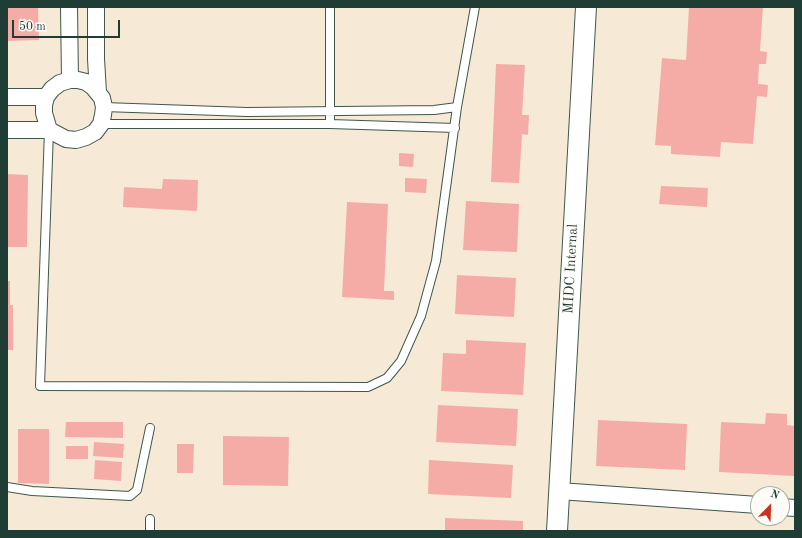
<!DOCTYPE html>
<html>
<head>
<meta charset="utf-8">
<style>
  body { margin:0 }
  #map { position:relative; width:802px; height:538px; overflow:hidden; background:#f6ead6; font-family:"Old Standard TT",serif }
  canvas { display:block }
  .frame { position:absolute; inset:0; border:8px solid #1f3d34; pointer-events:none }
  .north { position:absolute; left:750px; top:486px; width:40px; height:40px; box-sizing:border-box; background:#fdfcf7; border:1px solid #a4b0a9; border-radius:50%; rotate:23deg; font-size:11px; font-weight:700; line-height:16px; text-align:center; color:#1f3d34 }
  .north::after { content:''; display:block; margin:auto; width:14px; height:18px; background:#c8321e; clip-path:polygon(50% 0,100% 100%,50% 72%,0 100%) }
  .scale { position:absolute; left:12px; top:20px; width:108px; height:18px; box-sizing:border-box; border:2px solid #1f3d34; border-top:0; padding-left:5px; font-size:12px; line-height:14px; white-space:nowrap; color:#1f3d34; -webkit-text-stroke:3px #fdfcf7; paint-order:stroke }
</style>
</head>
<body>
<div id="map">
<canvas width="802" height="538"></canvas>
<div class="frame"></div>
<div class="north">N</div>
<div class="scale">50 m</div>
</div>
<script>
const c = document.querySelector('canvas').getContext('2d');
c.lineJoin = 'round';
function paint(path, color) { c.fillStyle = color; c.fill(path, 'evenodd'); }
const poly = rows => new Path2D(rows.map(r => 'M' + r).join(''));
function stroke(path, color, width, dash) { c.strokeStyle = color; c.lineWidth = width; c.lineCap = dash ? 'butt' : 'round'; c.setLineDash(dash || []); c.stroke(path); }
function drawText(font, color, halo, rows, align = 'center') {
  c.font = font + ' "Old Standard TT",serif'; c.lineWidth = 3; c.setLineDash([]); c.textBaseline = 'middle'; c.strokeStyle = halo; c.fillStyle = color; for (const [text, x, y, turn = 0] of rows) {
    c.save(); c.translate(x, y); c.rotate((+turn || 0) * Math.PI / 180); c.textAlign = isNaN(turn) ? turn : align; if (halo) c.strokeText(text, 0, 0); c.fillText(text, 0, 0); c.restore();
  }
}
const building = poly([
  [7,7,38,7,39,40,7,41],
  [689,7,763,7,760,51,767,52,766,64,759,64,758,84,768,85,767,97,757,96,753,144,721,142,720,157,671,154,671,146,655,145,662,58,686,60],
  [496,64,525,65,522,115,529,115,528,135,522,134,519,183,491,182],
  [399,153,414,154,413,167,399,166],
  [7,174,28,175,27,247,7,247],
  [405,178,427,179,426,193,405,192],
  [163,179,198,180,197,211,123,207,124,187,162,189],
  [661,186,708,188,707,207,659,204],
  [466,201,519,204,517,252,463,250],
  [347,202,388,204,384,291,394,291,394,300,342,297],
  [457,275,516,278,514,317,455,314],
  [7,281,10,281,10,305,13,305,13,350,7,350],
  [466,340,526,343,523,395,441,391,443,353,466,354],
  [438,405,518,409,516,446,436,442],
  [766,413,787,414,787,425,795,426,795,476,719,472,721,422,765,424],
  [598,420,687,424,685,470,596,466],
  [66,422,123,422,123,438,65,437],
  [18,429,49,429,49,484,18,483],
  [223,436,289,437,288,486,223,485],
  [94,442,124,444,123,458,93,456],
  [177,444,194,444,193,473,177,473],
  [66,446,88,446,88,459,66,459],
  [95,460,122,462,121,481,94,479],
  [429,460,513,465,511,498,428,494],
  [445,518,523,521,523,531,445,531]
]);
const service = poly([
  [104,107,247,112,434,110,457,107],
  [101,124,330,124,455,128],
  [330,124,330,7],
  [49,130,40,386,368,387,387,378,401,361,421,316,436,261,457,107,475,7],
  [7,487,32,491,130,496,137,490,150,428],
  [150,519,150,531]
]);
const minor = poly([
  [69,7,70,80],
  [96,7,96,59,98,92],
  [70,80,78,80,86,82,93,87,102,98,104,107,103,115,101,124,95,132,86,137,76,140,66,139,49,130,44,113,44,105,46,97,52,89,60,83,70,80],
  [7,97,46,97],
  [7,130,49,130],
  [559,491,758,505],
  [782,507,795,508]
]);
const tertiary = poly([
  [557,531,586,7]
]);
const streetNames = [
  ["MIDC Internal",571,269,-87]
];
paint(building, '#f5aca7');
stroke(service, '#3f574c', 10);
stroke(minor, '#3f574c', 18);
stroke(tertiary, '#3f574c', 22);
stroke(service, '#fff', 8);
stroke(minor, '#fff', 16);
stroke(tertiary, '#fff', 20);
drawText('14px', '#1f3d34', '#fdfcf7', streetNames);
</script>
</body>
</html>
